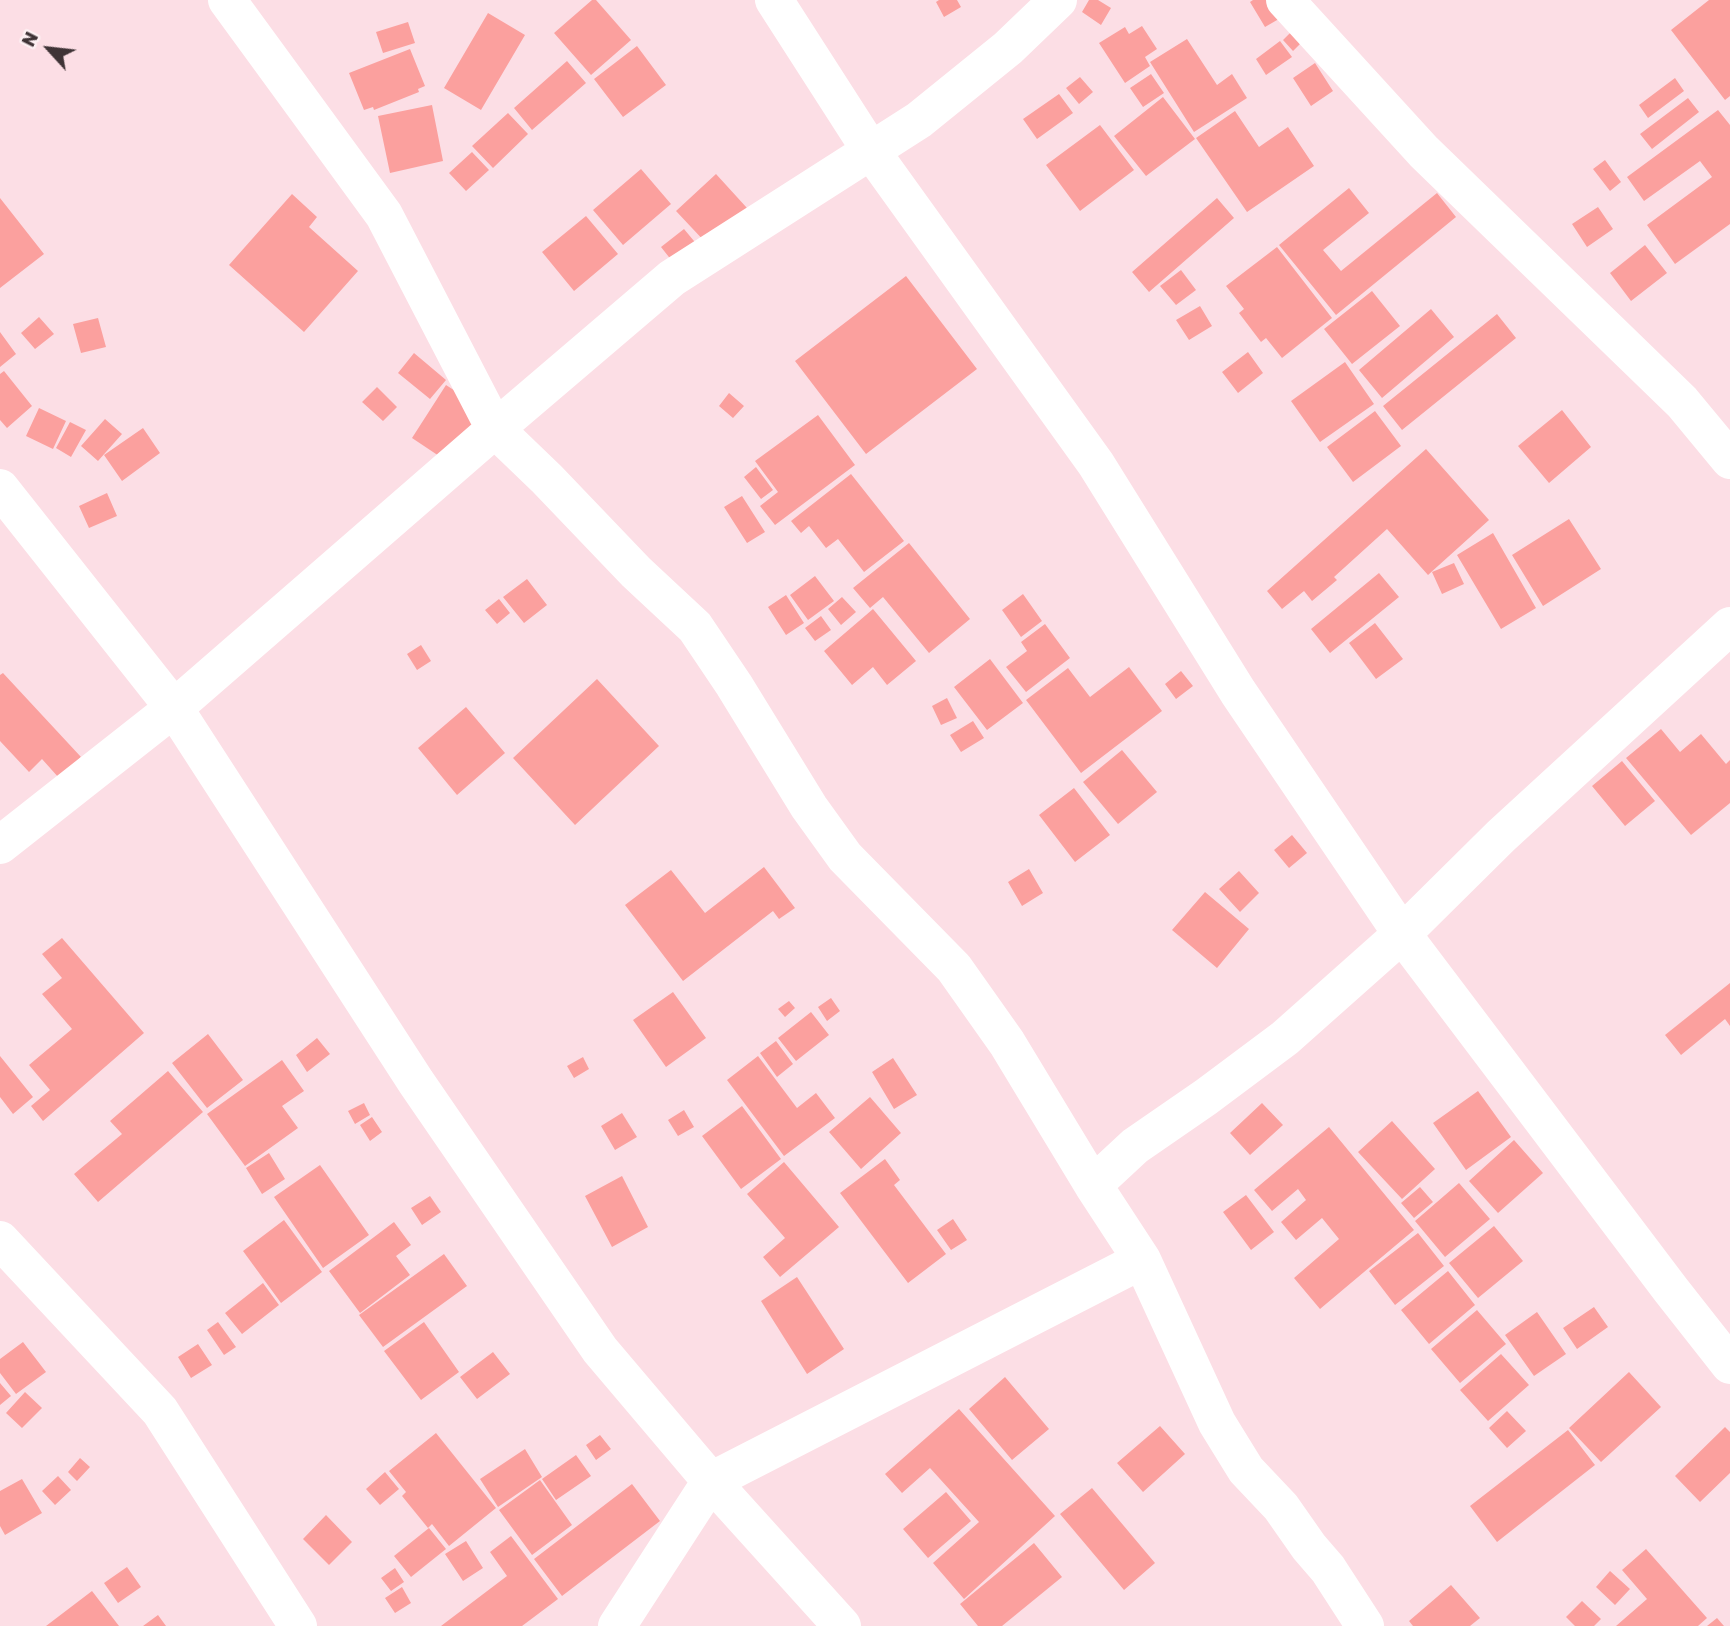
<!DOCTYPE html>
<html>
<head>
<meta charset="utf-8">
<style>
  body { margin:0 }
  #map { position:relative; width:1730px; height:1626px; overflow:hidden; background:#fcdee5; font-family:Rubik,sans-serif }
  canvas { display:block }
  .north { position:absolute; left:14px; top:14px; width:70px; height:70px; -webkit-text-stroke:5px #fdf0f3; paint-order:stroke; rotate:297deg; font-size:19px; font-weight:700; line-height:28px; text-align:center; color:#3f3336 }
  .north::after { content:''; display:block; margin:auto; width:24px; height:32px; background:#3f3336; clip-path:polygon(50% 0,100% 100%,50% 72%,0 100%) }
</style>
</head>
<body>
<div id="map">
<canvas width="1730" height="1626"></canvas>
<div class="north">N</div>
</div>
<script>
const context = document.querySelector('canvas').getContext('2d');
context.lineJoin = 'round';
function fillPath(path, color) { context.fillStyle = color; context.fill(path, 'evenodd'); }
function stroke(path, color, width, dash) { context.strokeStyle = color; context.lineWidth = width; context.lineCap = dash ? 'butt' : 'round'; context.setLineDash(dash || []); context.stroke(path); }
const building = new Path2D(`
  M 592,0 L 596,0 L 631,40 L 591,75 L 554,33 Z
  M 939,0 L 957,0 L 961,7 L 944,17 L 936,2 Z
  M 1089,0 L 1098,0 L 1111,8 L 1101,25 L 1082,12 Z
  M 1253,0 L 1275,0 L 1284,16 L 1265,27 L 1250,2 Z
  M 1709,0 L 1730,0 L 1730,96 L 1725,100 L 1671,30 Z
  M 488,13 L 525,35 L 481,110 L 444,88 Z
  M 408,22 L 415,43 L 383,53 L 376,32 Z
  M 1142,26 L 1157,49 L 1145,57 L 1150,66 L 1125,83 L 1099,43 L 1125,27 L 1129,34 Z
  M 1293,30 L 1303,41 L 1293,51 L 1283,40 Z
  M 1187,39 L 1217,85 L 1232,74 L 1247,98 L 1194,132 L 1150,62 Z
  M 1280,41 L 1292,57 L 1266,75 L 1256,59 Z
  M 637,46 L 666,85 L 623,117 L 594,79 Z
  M 410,49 L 425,86 L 418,89 L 419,92 L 374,110 L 373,107 L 364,110 L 349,73 Z
  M 567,61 L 586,83 L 532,130 L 514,108 Z
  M 1315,63 L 1333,91 L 1311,106 L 1293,78 Z
  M 1151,74 L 1164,93 L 1143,107 L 1130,88 Z
  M 1080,77 L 1093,92 L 1079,104 L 1066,88 Z
  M 1675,78 L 1684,91 L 1648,118 L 1639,105 Z
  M 1059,94 L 1073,113 L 1037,139 L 1023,119 Z
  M 1163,97 L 1195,139 L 1146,176 L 1114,136 Z
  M 1688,98 L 1699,112 L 1652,149 L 1640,134 Z
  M 432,105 L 443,161 L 390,173 L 378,116 Z
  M 1718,110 L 1730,125 L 1730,224 L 1675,264 L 1647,225 L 1712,177 L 1700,161 L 1644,201 L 1627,177 Z
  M 1235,111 L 1259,147 L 1288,127 L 1314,166 L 1247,212 L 1196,138 Z
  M 508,113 L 528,134 L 493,168 L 472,146 Z
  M 1100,125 L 1134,170 L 1080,211 L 1046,165 Z
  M 472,152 L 489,170 L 466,191 L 449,173 Z
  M 1605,160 L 1621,182 L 1610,191 L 1593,169 Z
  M 641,169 L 671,204 L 623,245 L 593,210 Z
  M 716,174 L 747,208 L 707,244 L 676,211 Z
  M 1349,188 L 1369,213 L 1323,250 L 1341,271 L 1437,193 L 1456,217 L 1336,315 L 1279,245 Z
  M 292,194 L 317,217 L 309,227 L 358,271 L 304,332 L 229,265 Z
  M 0,198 L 44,254 L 0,288 Z
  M 1217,198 L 1234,218 L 1149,292 L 1132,272 Z
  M 1598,207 L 1613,229 L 1587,247 L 1572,224 Z
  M 586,216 L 618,254 L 574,291 L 542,252 Z
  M 684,229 L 699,247 L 676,266 L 661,247 Z
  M 1645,245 L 1667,273 L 1631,301 L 1610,273 Z
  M 1277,247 L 1332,318 L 1282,358 L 1266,338 L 1261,342 L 1239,313 L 1244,309 L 1226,286 Z
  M 1181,270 L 1196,290 L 1176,305 L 1160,286 Z
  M 906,276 L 977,369 L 866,454 L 795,361 Z
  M 1372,291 L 1400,326 L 1352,364 L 1324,329 Z
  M 1200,306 L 1212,326 L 1189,340 L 1176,320 Z
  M 1431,309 L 1454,337 L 1382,398 L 1359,370 Z
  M 1497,314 L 1516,338 L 1402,430 L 1383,406 Z
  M 39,317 L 54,334 L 35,349 L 21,333 Z
  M 98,318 L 106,347 L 81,353 L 73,324 Z
  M 0,332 L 16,354 L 0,367 Z
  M 1248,352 L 1263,373 L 1238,393 L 1222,372 Z
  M 414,353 L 446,380 L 430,399 L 398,373 Z
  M 1345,362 L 1374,404 L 1320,442 L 1291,401 Z
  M 4,371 L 32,406 L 7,428 L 0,420 L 0,374 Z
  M 446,385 L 483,409 L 448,462 L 412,438 Z
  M 377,387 L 397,407 L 383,421 L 362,402 Z
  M 729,393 L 744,406 L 733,418 L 719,406 Z
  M 39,408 L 66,421 L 53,449 L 26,436 Z
  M 1562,410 L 1591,447 L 1549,483 L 1518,446 Z
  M 1375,411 L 1401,446 L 1353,482 L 1327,447 Z
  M 818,415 L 855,465 L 775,525 L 760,506 L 778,492 L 755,461 Z
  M 105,419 L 122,434 L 98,461 L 81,446 Z
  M 70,422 L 86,430 L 71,457 L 56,448 Z
  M 143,428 L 160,453 L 122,481 L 104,455 Z
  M 1426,449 L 1489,520 L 1428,575 L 1387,529 L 1334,577 L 1337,580 L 1312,601 L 1304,591 L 1282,609 L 1267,591 Z
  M 756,467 L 773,490 L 761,499 L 744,477 Z
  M 851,474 L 904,541 L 864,572 L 838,539 L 826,548 L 809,526 L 801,533 L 791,521 Z
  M 107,493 L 117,516 L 89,528 L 79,506 Z
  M 742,496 L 765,532 L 747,543 L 724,507 Z
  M 1569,519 L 1601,569 L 1543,606 L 1512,555 Z
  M 1493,533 L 1536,608 L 1501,629 L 1457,555 Z
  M 909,543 L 970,619 L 929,653 L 883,597 L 870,608 L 853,588 Z
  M 1454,563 L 1464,584 L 1442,594 L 1432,572 Z
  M 1379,573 L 1399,597 L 1330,653 L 1311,629 Z
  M 815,576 L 834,601 L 808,620 L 790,595 Z
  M 527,579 L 547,605 L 524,623 L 503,597 Z
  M 1023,594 L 1042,621 L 1021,637 L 1002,610 Z
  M 786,595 L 804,623 L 786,635 L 768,607 Z
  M 842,597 L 856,612 L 841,625 L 828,609 Z
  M 499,599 L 510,613 L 497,624 L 485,610 Z
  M 873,609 L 916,661 L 887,685 L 873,667 L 852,685 L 824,651 Z
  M 821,616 L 831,630 L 815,641 L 805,628 Z
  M 1375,623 L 1403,659 L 1376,679 L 1349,643 Z
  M 1045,624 L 1070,658 L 1026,692 L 1006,667 L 1027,651 L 1021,642 Z
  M 421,645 L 431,661 L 417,670 L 407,654 Z
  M 990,659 L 1023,703 L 987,730 L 954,687 Z
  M 1129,667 L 1162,711 L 1081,773 L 1026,700 L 1068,668 L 1090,697 Z
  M 1181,671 L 1193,686 L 1176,699 L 1165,684 Z
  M 3,673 L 81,757 L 59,778 L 42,759 L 29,772 L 0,741 L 0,675 Z
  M 597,679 L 659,746 L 575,825 L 513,758 Z
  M 947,698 L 957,718 L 941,725 L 932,706 Z
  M 466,707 L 505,753 L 457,795 L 418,748 Z
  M 973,721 L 984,738 L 961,752 L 950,735 Z
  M 1661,729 L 1680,752 L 1701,734 L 1726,764 L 1730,760 L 1730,803 L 1691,835 L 1626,758 Z
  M 1122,750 L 1157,792 L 1118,824 L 1083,782 Z
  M 1622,761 L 1655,801 L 1625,826 L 1592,786 Z
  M 1074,788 L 1110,835 L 1075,862 L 1039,815 Z
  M 1292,835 L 1307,853 L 1289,868 L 1274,850 Z
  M 764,867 L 795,908 L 779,919 L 773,911 L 683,981 L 625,905 L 671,870 L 705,913 Z
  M 1029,869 L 1043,893 L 1022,906 L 1008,882 Z
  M 1239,871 L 1259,893 L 1240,912 L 1219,889 Z
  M 1205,892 L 1249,929 L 1217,968 L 1172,930 Z
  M 62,938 L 144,1033 L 43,1121 L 31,1106 L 50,1090 L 29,1065 L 72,1029 L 42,994 L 62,978 L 42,954 Z
  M 1730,983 L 1730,1026 L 1725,1019 L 1681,1055 L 1665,1035 Z
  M 673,992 L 706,1038 L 666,1067 L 633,1020 Z
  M 831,998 L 840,1011 L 827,1021 L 818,1007 Z
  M 789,1001 L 795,1008 L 785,1017 L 778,1009 Z
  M 811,1012 L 829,1035 L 796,1061 L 778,1038 Z
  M 208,1034 L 243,1080 L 207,1108 L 172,1063 Z
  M 317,1038 L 330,1054 L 307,1072 L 296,1055 Z
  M 776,1041 L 793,1064 L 777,1077 L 760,1053 Z
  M 0,1056 L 33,1097 L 13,1114 L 0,1097 Z
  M 758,1056 L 797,1108 L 816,1093 L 835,1118 L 784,1156 L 727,1080 Z
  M 583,1057 L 589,1069 L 574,1078 L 567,1066 Z
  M 893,1058 L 917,1095 L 894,1109 L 872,1072 Z
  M 282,1060 L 304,1091 L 282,1106 L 298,1128 L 245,1166 L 207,1114 Z
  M 168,1071 L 203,1112 L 98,1202 L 74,1174 L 122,1134 L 110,1121 Z
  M 1478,1091 L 1511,1137 L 1466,1170 L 1433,1123 Z
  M 870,1097 L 901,1133 L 861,1169 L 829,1132 Z
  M 364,1103 L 370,1115 L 355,1124 L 348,1111 Z
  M 1262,1103 L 1283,1125 L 1250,1155 L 1230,1133 Z
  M 742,1106 L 781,1159 L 741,1189 L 702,1136 Z
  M 684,1110 L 694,1127 L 678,1136 L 668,1120 Z
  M 622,1113 L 637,1137 L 615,1150 L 601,1126 Z
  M 372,1117 L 382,1132 L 370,1141 L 360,1125 Z
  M 1392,1121 L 1435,1169 L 1402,1199 L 1358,1152 Z
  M 1329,1127 L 1414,1230 L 1320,1309 L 1294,1278 L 1339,1239 L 1322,1218 L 1296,1240 L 1281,1222 L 1306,1200 L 1298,1189 L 1272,1211 L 1254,1190 Z
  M 1514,1140 L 1543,1173 L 1498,1213 L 1469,1181 Z
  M 269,1153 L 285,1179 L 262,1194 L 246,1168 Z
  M 885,1159 L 900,1180 L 894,1185 L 946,1254 L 908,1283 L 840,1193 Z
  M 784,1162 L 839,1227 L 780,1277 L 763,1257 L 785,1238 L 747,1194 Z
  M 320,1165 L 369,1235 L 323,1268 L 274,1197 Z
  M 622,1176 L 648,1227 L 612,1247 L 585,1196 Z
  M 1459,1183 L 1490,1219 L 1445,1257 L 1415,1221 Z
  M 1420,1187 L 1433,1202 L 1414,1218 L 1401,1203 Z
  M 1246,1195 L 1274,1232 L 1251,1250 L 1223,1212 Z
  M 430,1196 L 441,1212 L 422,1225 L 411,1208 Z
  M 953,1219 L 967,1240 L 951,1250 L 937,1230 Z
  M 284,1220 L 322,1272 L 281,1303 L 243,1251 Z
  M 394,1222 L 411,1245 L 396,1256 L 410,1275 L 360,1313 L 329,1271 Z
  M 1494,1226 L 1523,1261 L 1478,1298 L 1449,1263 Z
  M 1418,1233 L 1444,1266 L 1395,1305 L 1369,1271 Z
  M 444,1254 L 467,1286 L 383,1347 L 359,1315 Z
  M 1448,1271 L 1475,1305 L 1429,1344 L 1401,1310 Z
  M 797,1277 L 844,1349 L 807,1374 L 761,1301 Z
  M 263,1283 L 279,1305 L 242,1334 L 225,1313 Z
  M 1594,1307 L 1608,1327 L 1577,1349 L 1563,1328 Z
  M 1477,1310 L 1506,1344 L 1460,1383 L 1431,1349 Z
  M 1537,1312 L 1566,1354 L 1534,1376 L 1505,1335 Z
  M 218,1322 L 236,1347 L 224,1355 L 207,1330 Z
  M 424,1322 L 459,1372 L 421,1400 L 384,1351 Z
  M 23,1342 L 46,1372 L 16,1394 L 0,1373 L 0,1359 Z
  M 198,1344 L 212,1365 L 191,1378 L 178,1357 Z
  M 493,1352 L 510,1374 L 477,1399 L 460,1377 Z
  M 1501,1354 L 1529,1385 L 1488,1421 L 1460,1390 Z
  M 1629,1372 L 1661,1407 L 1601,1462 L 1569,1428 Z
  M 1005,1377 L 1049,1429 L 1012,1460 L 969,1409 Z
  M 0,1383 L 11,1396 L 0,1405 Z
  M 25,1392 L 42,1408 L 22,1428 L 6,1413 Z
  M 959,1409 L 1055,1516 L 964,1599 L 933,1563 L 979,1522 L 930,1468 L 902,1493 L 885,1474 Z
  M 1507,1411 L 1526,1431 L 1507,1448 L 1489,1428 Z
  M 1160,1426 L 1185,1454 L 1143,1492 L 1117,1463 Z
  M 1725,1427 L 1730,1432 L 1730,1473 L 1700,1502 L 1675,1476 Z
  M 1568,1430 L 1595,1465 L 1497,1542 L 1470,1506 Z
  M 436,1433 L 496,1508 L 449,1546 L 432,1524 L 428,1528 L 402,1496 L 406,1492 L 389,1471 Z
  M 600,1435 L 611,1449 L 596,1460 L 586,1445 Z
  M 525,1449 L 542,1477 L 498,1507 L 480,1479 Z
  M 576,1455 L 591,1476 L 556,1500 L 542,1479 Z
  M 80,1458 L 90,1467 L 77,1481 L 68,1472 Z
  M 385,1472 L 399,1489 L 380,1505 L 366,1489 Z
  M 58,1476 L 71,1490 L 55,1505 L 42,1491 Z
  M 22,1479 L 42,1513 L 5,1535 L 0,1526 L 0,1491 Z
  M 540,1480 L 572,1525 L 532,1555 L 499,1510 Z
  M 632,1484 L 660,1521 L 562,1596 L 534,1559 Z
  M 1092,1488 L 1155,1563 L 1124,1590 L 1060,1514 Z
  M 946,1492 L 971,1521 L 928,1558 L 903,1529 Z
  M 326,1515 L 352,1542 L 329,1565 L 303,1539 Z
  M 429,1528 L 446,1549 L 411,1577 L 394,1556 Z
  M 511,1536 L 558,1599 L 522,1626 L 441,1626 L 507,1576 L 490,1552 Z
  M 466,1541 L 483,1568 L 463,1581 L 445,1554 Z
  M 1034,1543 L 1062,1577 L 1002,1626 L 978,1626 L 960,1604 Z
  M 1646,1549 L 1707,1618 L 1698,1626 L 1616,1626 L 1647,1599 L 1622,1570 Z
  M 127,1567 L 141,1587 L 118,1603 L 104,1583 Z
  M 395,1568 L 404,1582 L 391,1591 L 381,1578 Z
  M 1610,1571 L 1630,1589 L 1615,1605 L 1596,1587 Z
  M 1451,1585 L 1480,1618 L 1470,1626 L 1413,1626 L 1409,1621 Z
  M 402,1587 L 411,1603 L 395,1613 L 385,1598 Z
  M 92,1591 L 119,1626 L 46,1626 Z
  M 1582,1601 L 1601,1619 L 1594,1626 L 1575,1626 L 1566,1617 Z
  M 158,1615 L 166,1626 L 143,1626 Z
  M 1717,1618 L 1724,1626 L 1707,1626 Z`);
const minor = new Path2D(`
  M 227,0 L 384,215 L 495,429 L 547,479 L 636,572 L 695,627 L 734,685 L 809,807 L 845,857 L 954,968 L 1007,1043 L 1093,1185 L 1142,1260 L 1217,1423 L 1246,1470 L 1281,1507 L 1309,1547 L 1328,1569 L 1365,1626
  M 774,0 L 871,151 L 1096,464 L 1238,692 L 1402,934 L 1671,1290 L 1730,1365
  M 1285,0 L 1424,152 L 1682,402 L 1730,460
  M 0,488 L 174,708 L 416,1082 L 600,1350 L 711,1481 L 842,1626
  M 0,845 L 174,708 L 495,429 L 672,278 L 919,120 L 1008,48 L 1058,0
  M 1093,1185 L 1135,1146 L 1206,1097 L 1285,1038 L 1402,934 L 1501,836 L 1730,626
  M 0,1240 L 160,1411 L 298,1626
  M 617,1626 L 711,1481 L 1142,1260`);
fillPath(building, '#fba09e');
stroke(minor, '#fff', 38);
</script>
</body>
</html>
